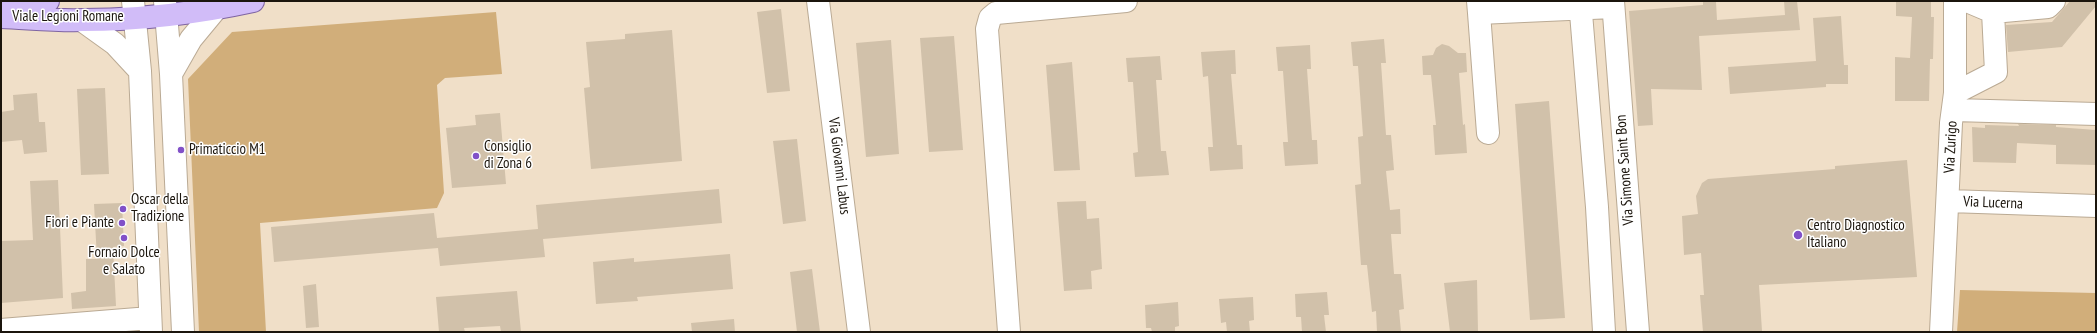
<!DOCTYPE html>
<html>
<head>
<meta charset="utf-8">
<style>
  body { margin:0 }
  #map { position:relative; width:2097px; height:333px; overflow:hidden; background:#f0dfc8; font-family:"PT Sans Narrow",sans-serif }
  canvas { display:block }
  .frame { position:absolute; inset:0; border:2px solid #1b150d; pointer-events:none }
</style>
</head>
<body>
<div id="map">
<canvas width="2097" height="333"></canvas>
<div class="frame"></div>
</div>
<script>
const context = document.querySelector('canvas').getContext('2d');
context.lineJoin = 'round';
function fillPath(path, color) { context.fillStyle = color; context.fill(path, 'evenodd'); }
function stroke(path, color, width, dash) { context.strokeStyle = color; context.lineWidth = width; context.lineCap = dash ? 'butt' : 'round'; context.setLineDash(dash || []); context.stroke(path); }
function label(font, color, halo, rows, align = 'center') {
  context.font = font + ' "PT Sans Narrow",sans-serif'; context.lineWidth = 3; context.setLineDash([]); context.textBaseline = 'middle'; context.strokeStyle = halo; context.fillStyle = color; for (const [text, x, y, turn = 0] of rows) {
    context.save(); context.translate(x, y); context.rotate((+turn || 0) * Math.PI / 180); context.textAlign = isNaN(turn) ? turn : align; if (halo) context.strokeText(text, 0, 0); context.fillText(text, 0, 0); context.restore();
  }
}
const green = new Path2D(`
  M 496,12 L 502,74 L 445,78 L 437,85 L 444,193 L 437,208 L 260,223 L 266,332 L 199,332 L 188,79 L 232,32 Z
  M 1960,290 L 2096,293 L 2096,332 L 1957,332 Z`);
const building = new Path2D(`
  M 1784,1 L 1797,1 L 1800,30 L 1699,36 L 1702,90 L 1651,89 L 1653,125 L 1638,126 L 1629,11 L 1703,5 L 1703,2 L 1716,2 L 1717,20 L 1785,15 Z
  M 1896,1 L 1931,1 L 1931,17 L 1934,17 L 1933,59 L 1930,59 L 1929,101 L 1895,101 L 1895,57 L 1910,58 L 1912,17 L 1896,16 Z
  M 2070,1 L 2096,1 L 2096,6 L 2062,47 L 2008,52 L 2006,25 L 2052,22 Z
  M 781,9 L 790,91 L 767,93 L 757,12 Z
  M 1841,16 L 1844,65 L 1848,65 L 1848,84 L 1826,84 L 1826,87 L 1730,94 L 1728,67 L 1816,61 L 1813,18 Z
  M 672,30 L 682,161 L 591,169 L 584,88 L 590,87 L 586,42 L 625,39 L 625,34 Z
  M 954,36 L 963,150 L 929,152 L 920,38 Z
  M 1384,39 L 1386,63 L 1381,63 L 1386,135 L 1391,135 L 1394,170 L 1386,171 L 1390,210 L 1400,209 L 1401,234 L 1391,234 L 1394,274 L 1401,274 L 1402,286 L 1404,309 L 1399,310 L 1401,332 L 1377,332 L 1376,311 L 1372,312 L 1367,265 L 1361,265 L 1355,185 L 1361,184 L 1358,137 L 1363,136 L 1358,66 L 1353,66 L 1351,42 Z
  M 891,40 L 899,154 L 866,157 L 856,43 Z
  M 1442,44 L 1449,46 L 1458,53 L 1466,53 L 1467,72 L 1459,73 L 1463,125 L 1465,124 L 1467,153 L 1435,155 L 1433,125 L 1436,125 L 1431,75 L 1423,75 L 1422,56 L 1433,55 L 1436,48 Z
  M 1310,45 L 1311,69 L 1307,69 L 1312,140 L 1317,140 L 1318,164 L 1285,166 L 1283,142 L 1288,142 L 1283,71 L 1278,71 L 1276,47 Z
  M 1235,50 L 1236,74 L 1231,74 L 1237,145 L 1242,145 L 1243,169 L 1210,171 L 1208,147 L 1213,147 L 1208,76 L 1203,77 L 1201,52 Z
  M 1160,56 L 1162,80 L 1156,80 L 1161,151 L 1166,151 L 1169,175 L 1135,177 L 1133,153 L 1138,152 L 1133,82 L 1128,82 L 1126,58 Z
  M 1072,62 L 1080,170 L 1054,171 L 1046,65 Z
  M 105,88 L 109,174 L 81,175 L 77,89 Z
  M 37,93 L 39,122 L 45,122 L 47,152 L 24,154 L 22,140 L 1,142 L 1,112 L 14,110 L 13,95 Z
  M 1549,101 L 1565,318 L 1530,320 L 1515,104 Z
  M 500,113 L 506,184 L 452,188 L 446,128 L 476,125 L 475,115 Z
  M 2018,124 L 2056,125 L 2056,127 L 2096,130 L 2096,165 L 2056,164 L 2056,145 L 2017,143 L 2016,163 L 1973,162 L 1972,127 L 1985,128 L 1985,125 L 2019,126 Z
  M 797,139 L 806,221 L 783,224 L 773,141 Z
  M 1907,160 L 1917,277 L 1759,285 L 1762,331 L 1703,332 L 1700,295 L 1704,295 L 1701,253 L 1684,255 L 1682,216 L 1698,214 L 1696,196 L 1702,183 L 1708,179 L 1835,169 L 1835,166 Z
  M 58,180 L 63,298 L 1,303 L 1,241 L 33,240 L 30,181 Z
  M 719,189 L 722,223 L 543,239 L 545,257 L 440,266 L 438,248 L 274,262 L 271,227 L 434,213 L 437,238 L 538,229 L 536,205 Z
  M 1086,201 L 1087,219 L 1099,218 L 1102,269 L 1091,271 L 1092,289 L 1064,291 L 1057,202 Z
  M 122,203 L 124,246 L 113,247 L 116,306 L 72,309 L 71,293 L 86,291 L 86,259 L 97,259 L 94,204 Z
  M 730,254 L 733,289 L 637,297 L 638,301 L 596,304 L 593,262 L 634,258 L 634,262 Z
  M 812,269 L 820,332 L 797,332 L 790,272 Z
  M 1477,280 L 1478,332 L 1450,332 L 1444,283 Z
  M 316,284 L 319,327 L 306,328 L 303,286 Z
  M 517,291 L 521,332 L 501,332 L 500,326 L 464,328 L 465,332 L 439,332 L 436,297 Z
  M 1327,292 L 1329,315 L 1324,315 L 1326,332 L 1302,332 L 1301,317 L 1296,317 L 1295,294 Z
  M 1253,297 L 1254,320 L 1249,321 L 1250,332 L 1227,332 L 1226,322 L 1221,323 L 1219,299 Z
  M 1178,302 L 1179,326 L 1175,327 L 1175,332 L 1152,332 L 1151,328 L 1146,328 L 1145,305 Z
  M 734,319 L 735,332 L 692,332 L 691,323 Z`);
const minor = new Path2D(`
  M 133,1 L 140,71 L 151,332
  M 165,1 L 171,74 L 183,332
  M 818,1 L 859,332
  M 1478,1 L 1479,13 L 1613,7
  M 1580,1 L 1597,207 L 1604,332
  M 1613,1 L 1638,332
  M 1967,1 L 1993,12 L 2048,7 L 2054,1
  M 1479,13 L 1488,133
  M 83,21 L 115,44 L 140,71
  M 171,74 L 191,39 L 215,10
  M 1955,93 L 1996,72 L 1993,12
  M 1954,110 L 2096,114
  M 1949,201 L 2096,206
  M 1,330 L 150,318
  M 1009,332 L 987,29 L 990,18 L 996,13 L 1126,1
  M 1941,332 L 1951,123 L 1955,93 L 1955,1`);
const major = new Path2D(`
  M 8,9 L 48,1
  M 1,17 C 28,18 56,21 83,20 C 140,20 198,13 253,1`);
const markers = [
  [181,150,4,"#8150c8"],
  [476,156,4,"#8150c8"],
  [123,209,4,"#8150c8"],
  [122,223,4,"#8150c8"],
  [1798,235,5,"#8150c8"],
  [124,238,4,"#8150c8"]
];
const streetNames = [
  ["Viale Legioni Romane",68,17],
  ["Via Zurigo",1951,147,-87],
  ["Via Giovanni Labus",839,166,83],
  ["Via Simone Saint Bon",1625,170,-94],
  ["Via Lucerna",1993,203,2]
];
const poiNames = [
  ["Consiglio",484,147],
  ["di Zona 6",484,164],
  ["Primaticcio M1",189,150],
  ["Oscar della",131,200],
  ["Tradizione",131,217],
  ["Fiori e Piante",114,223,"right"],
  ["Centro Diagnostico",1807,226],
  ["Italiano",1807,243],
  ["Fornaio Dolce",124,253,"center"],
  ["e Salato",124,270,"center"]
];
fillPath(green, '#d1ae7a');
fillPath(building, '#d1c1aa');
stroke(minor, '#baaa94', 24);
stroke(major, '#7e64a2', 24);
stroke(minor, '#fff', 22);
stroke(major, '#d1bcf8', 22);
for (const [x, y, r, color] of markers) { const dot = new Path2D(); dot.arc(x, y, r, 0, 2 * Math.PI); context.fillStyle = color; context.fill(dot); stroke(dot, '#fff', 1.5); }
label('15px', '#1b150d', '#fff', streetNames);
label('15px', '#1b150d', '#fff', poiNames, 'left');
</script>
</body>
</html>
